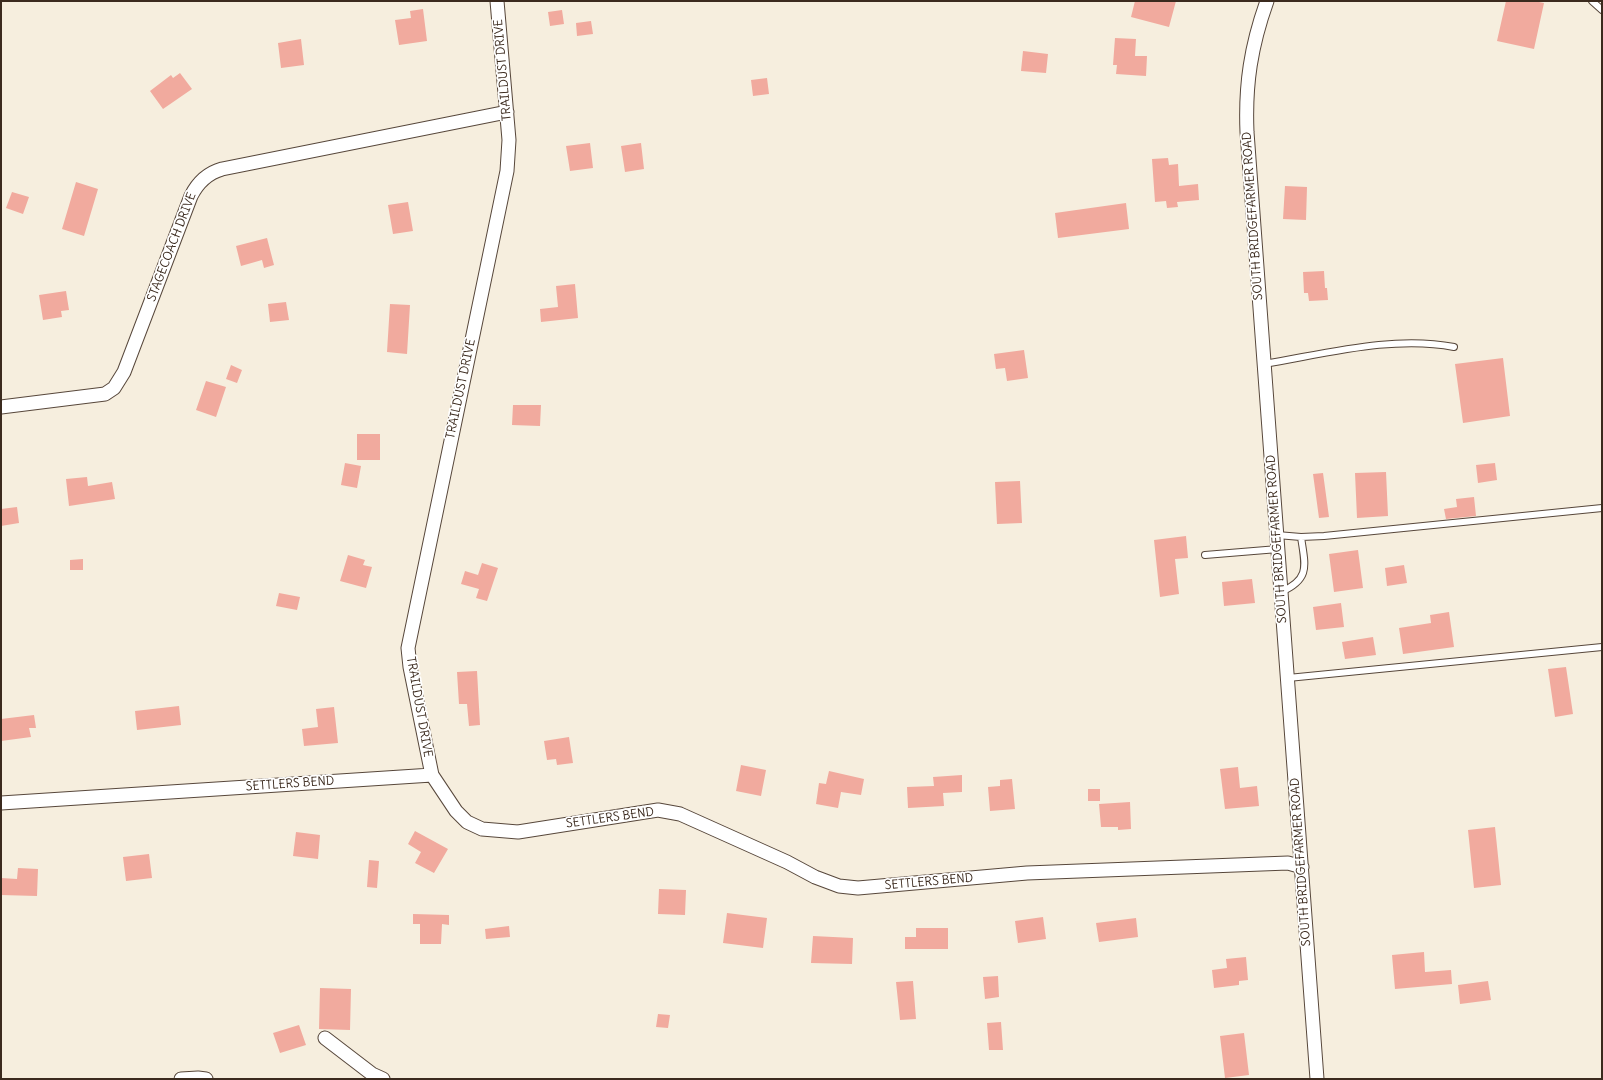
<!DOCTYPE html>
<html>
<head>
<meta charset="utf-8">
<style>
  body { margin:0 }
  #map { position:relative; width:1603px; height:1080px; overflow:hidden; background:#f6eede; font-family:Delius,sans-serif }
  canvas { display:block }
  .frame { position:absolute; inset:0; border:2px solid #3b2a1e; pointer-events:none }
</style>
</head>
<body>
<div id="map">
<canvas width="1603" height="1080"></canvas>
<div class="frame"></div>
</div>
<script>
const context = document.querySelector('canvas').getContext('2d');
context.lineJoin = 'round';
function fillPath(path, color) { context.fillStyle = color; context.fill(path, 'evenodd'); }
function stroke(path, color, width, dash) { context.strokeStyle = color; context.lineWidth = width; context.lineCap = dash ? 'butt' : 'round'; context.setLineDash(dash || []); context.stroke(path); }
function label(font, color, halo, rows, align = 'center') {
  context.font = font + ' Delius,sans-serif'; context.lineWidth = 3.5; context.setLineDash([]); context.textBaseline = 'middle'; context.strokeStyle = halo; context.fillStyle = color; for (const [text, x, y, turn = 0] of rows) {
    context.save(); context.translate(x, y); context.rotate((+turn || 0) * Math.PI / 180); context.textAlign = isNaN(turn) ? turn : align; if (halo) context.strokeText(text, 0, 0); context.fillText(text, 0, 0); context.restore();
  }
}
const building = new Path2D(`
  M 1135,1 L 1176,1 L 1169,27 L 1131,17 Z
  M 1506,1 L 1534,1 L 1544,3 L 1534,49 L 1497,41 Z
  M 423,9 L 427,41 L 399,45 L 395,20 L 411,18 L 410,11 Z
  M 562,10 L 564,24 L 550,26 L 548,12 Z
  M 591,21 L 593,34 L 577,36 L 576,23 Z
  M 1115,38 L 1136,39 L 1135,56 L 1147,56 L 1146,76 L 1116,74 L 1117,65 L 1113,65 Z
  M 301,39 L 304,65 L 281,68 L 278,43 Z
  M 1023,51 L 1048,54 L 1046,73 L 1021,71 Z
  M 180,73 L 192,89 L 163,109 L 150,91 L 171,75 L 173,78 Z
  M 767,78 L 769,94 L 753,96 L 751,80 Z
  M 590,143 L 593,168 L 570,171 L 566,146 Z
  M 641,143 L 644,169 L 625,172 L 621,146 Z
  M 1168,158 L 1169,165 L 1178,164 L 1179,186 L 1198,184 L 1199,200 L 1177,202 L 1178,207 L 1167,208 L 1166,201 L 1155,202 L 1152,159 Z
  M 76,182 L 98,189 L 84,236 L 62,229 Z
  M 1285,186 L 1307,187 L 1306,220 L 1283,219 Z
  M 12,192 L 29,197 L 23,214 L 6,208 Z
  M 408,202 L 413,231 L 393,234 L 388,205 Z
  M 1126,203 L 1129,229 L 1058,238 L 1055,213 Z
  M 267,238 L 274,265 L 264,268 L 262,260 L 241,266 L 236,246 Z
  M 1324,271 L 1325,288 L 1327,288 L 1328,300 L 1309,301 L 1308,293 L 1304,293 L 1303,272 Z
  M 575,284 L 578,318 L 541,322 L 540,309 L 558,307 L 556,286 Z
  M 66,291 L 69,310 L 61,311 L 62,317 L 43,320 L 39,295 Z
  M 286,302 L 289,320 L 270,322 L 268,304 Z
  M 390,304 L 410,305 L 407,354 L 387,352 Z
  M 1024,350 L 1028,378 L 1007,381 L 1005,368 L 996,369 L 994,354 Z
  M 1503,358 L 1510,416 L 1463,423 L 1455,364 Z
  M 231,365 L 242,370 L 237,383 L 226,379 Z
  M 206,381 L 226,387 L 216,417 L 196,410 Z
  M 513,405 L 541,405 L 540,426 L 512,425 Z
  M 357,434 L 380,434 L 380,460 L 357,460 Z
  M 345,463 L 361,466 L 357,488 L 341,485 Z
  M 1495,463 L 1497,480 L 1478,483 L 1476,465 Z
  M 1386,472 L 1388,516 L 1357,518 L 1355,473 Z
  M 1323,473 L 1329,517 L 1319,518 L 1313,474 Z
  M 87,477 L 88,486 L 112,482 L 115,499 L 69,506 L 66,479 Z
  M 1020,481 L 1022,523 L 997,524 L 995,482 Z
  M 1474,497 L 1476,516 L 1446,519 L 1444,509 L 1457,507 L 1456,499 Z
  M 17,507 L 19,523 L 1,526 L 1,509 Z
  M 1186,536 L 1188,558 L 1175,559 L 1179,594 L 1160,597 L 1154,540 Z
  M 1358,550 L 1363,588 L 1334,592 L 1329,554 Z
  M 348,555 L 365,560 L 363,565 L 372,567 L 366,588 L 340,581 Z
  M 83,559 L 83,570 L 70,570 L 70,560 Z
  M 482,563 L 498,568 L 487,601 L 476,598 L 479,589 L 461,584 L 465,571 L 478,575 Z
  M 1404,565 L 1407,583 L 1387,586 L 1385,568 Z
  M 1252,579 L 1255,603 L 1224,606 L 1222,582 Z
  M 279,593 L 300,597 L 297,610 L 276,606 Z
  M 1341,603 L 1344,627 L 1316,630 L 1313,607 Z
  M 1449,612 L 1454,647 L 1403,654 L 1399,628 L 1431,623 L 1430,615 Z
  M 1373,637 L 1376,655 L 1345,659 L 1342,642 Z
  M 1566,667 L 1573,714 L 1555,717 L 1548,669 Z
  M 477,671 L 480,725 L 469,726 L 467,704 L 459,704 L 457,672 Z
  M 179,706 L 181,725 L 137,730 L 135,711 Z
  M 334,707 L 338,743 L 304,746 L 302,729 L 318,727 L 316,709 Z
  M 34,715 L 36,728 L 29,728 L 31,737 L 1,741 L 1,719 Z
  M 569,737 L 573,763 L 557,765 L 556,759 L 547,760 L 544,741 Z
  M 741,765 L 766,770 L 761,796 L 736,791 Z
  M 1238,767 L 1240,788 L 1257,786 L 1259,806 L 1225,809 L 1220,769 Z
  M 829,771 L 864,779 L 861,795 L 841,792 L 838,808 L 816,804 L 819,783 L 826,784 Z
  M 962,775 L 962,792 L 943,793 L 944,806 L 908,808 L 907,787 L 934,786 L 933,777 Z
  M 1012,779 L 1015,809 L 990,811 L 988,787 L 1000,786 L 1000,780 Z
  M 1088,789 L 1100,789 L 1100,801 L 1088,801 Z
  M 1130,802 L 1131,829 L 1118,830 L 1118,827 L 1101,827 L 1099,804 Z
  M 1495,827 L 1501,885 L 1474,888 L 1468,830 Z
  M 415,831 L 448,849 L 434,873 L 415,863 L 421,852 L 408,844 Z
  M 296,832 L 320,835 L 318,859 L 293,856 Z
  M 149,854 L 152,878 L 126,881 L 123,857 Z
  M 369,860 L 379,861 L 377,888 L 367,887 Z
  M 18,868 L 38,869 L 37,896 L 1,895 L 1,878 L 17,879 Z
  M 659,889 L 686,890 L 685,915 L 658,914 Z
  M 727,913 L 767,918 L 763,948 L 723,943 Z
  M 413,914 L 449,915 L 449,925 L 442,924 L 441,944 L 420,944 L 420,924 L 413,924 Z
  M 1043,917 L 1046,939 L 1018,943 L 1015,921 Z
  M 1136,918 L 1138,937 L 1099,942 L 1096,923 Z
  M 509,926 L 510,937 L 486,939 L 485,929 Z
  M 916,928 L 948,928 L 948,949 L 905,949 L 905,937 L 916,937 Z
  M 813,936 L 853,938 L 852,964 L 811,963 Z
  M 1424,952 L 1425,972 L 1451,970 L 1452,984 L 1395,989 L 1392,955 Z
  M 1246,957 L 1248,980 L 1239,981 L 1239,985 L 1214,988 L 1212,970 L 1227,968 L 1226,959 Z
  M 998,976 L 999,997 L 985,999 L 983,977 Z
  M 913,981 L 916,1019 L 900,1020 L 896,982 Z
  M 1488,981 L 1491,1000 L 1460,1004 L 1458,985 Z
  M 320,988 L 351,989 L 350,1030 L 319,1029 Z
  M 658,1014 L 670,1015 L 668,1028 L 656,1027 Z
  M 1001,1022 L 1003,1050 L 989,1050 L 987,1023 Z
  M 299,1025 L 306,1045 L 280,1053 L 273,1033 Z
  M 1244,1033 L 1249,1075 L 1225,1078 L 1220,1036 Z`);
const service = new Path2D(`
  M 1592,1 L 1602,10
  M 1264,364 C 1325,354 1393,335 1454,347
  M 1277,535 L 1301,537 L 1324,536 L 1602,508
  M 1205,555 L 1278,549
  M 1281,592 C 1311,579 1305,565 1301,537
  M 1288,678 L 1602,647`);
const minor = new Path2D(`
  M 1267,1 C 1251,46 1245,84 1247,132 L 1317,1079
  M 1,407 L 105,394 L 114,388 L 124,372 L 191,196 C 198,182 208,173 222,169 L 507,112
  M 432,775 L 410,667 L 408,648 L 507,171 L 509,140 L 497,1
  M 1,803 L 432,775 L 456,811 L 467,822 L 482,829 L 518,832 L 658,810 L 680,814 L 787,862 L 815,877 L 839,886 L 858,888 L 1027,873 L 1288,863 L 1302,867
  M 325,1038 L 372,1074 L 383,1079
  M 181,1079 L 198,1078 L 206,1079`);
const streetNames = [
  ["TRAILDUST DRIVE",503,70,-95],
  ["SOUTH BRIDGEFARMER ROAD",1253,216,-94],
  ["STAGECOACH DRIVE",172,247,-69],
  ["TRAILDUST DRIVE",461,389,-78],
  ["SOUTH BRIDGEFARMER ROAD",1277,539,-94],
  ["TRAILDUST DRIVE",419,707,80],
  ["SETTLERS BEND",290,784,-4],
  ["SETTLERS BEND",610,818,-8],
  ["SOUTH BRIDGEFARMER ROAD",1301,862,-94],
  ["SETTLERS BEND",929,882,-5]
];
fillPath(building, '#f1aa9e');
stroke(service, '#57473b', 8);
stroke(minor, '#57473b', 15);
stroke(service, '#fff', 6);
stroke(minor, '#fff', 13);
label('12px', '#3b2a1e', '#fff', streetNames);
</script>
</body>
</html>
